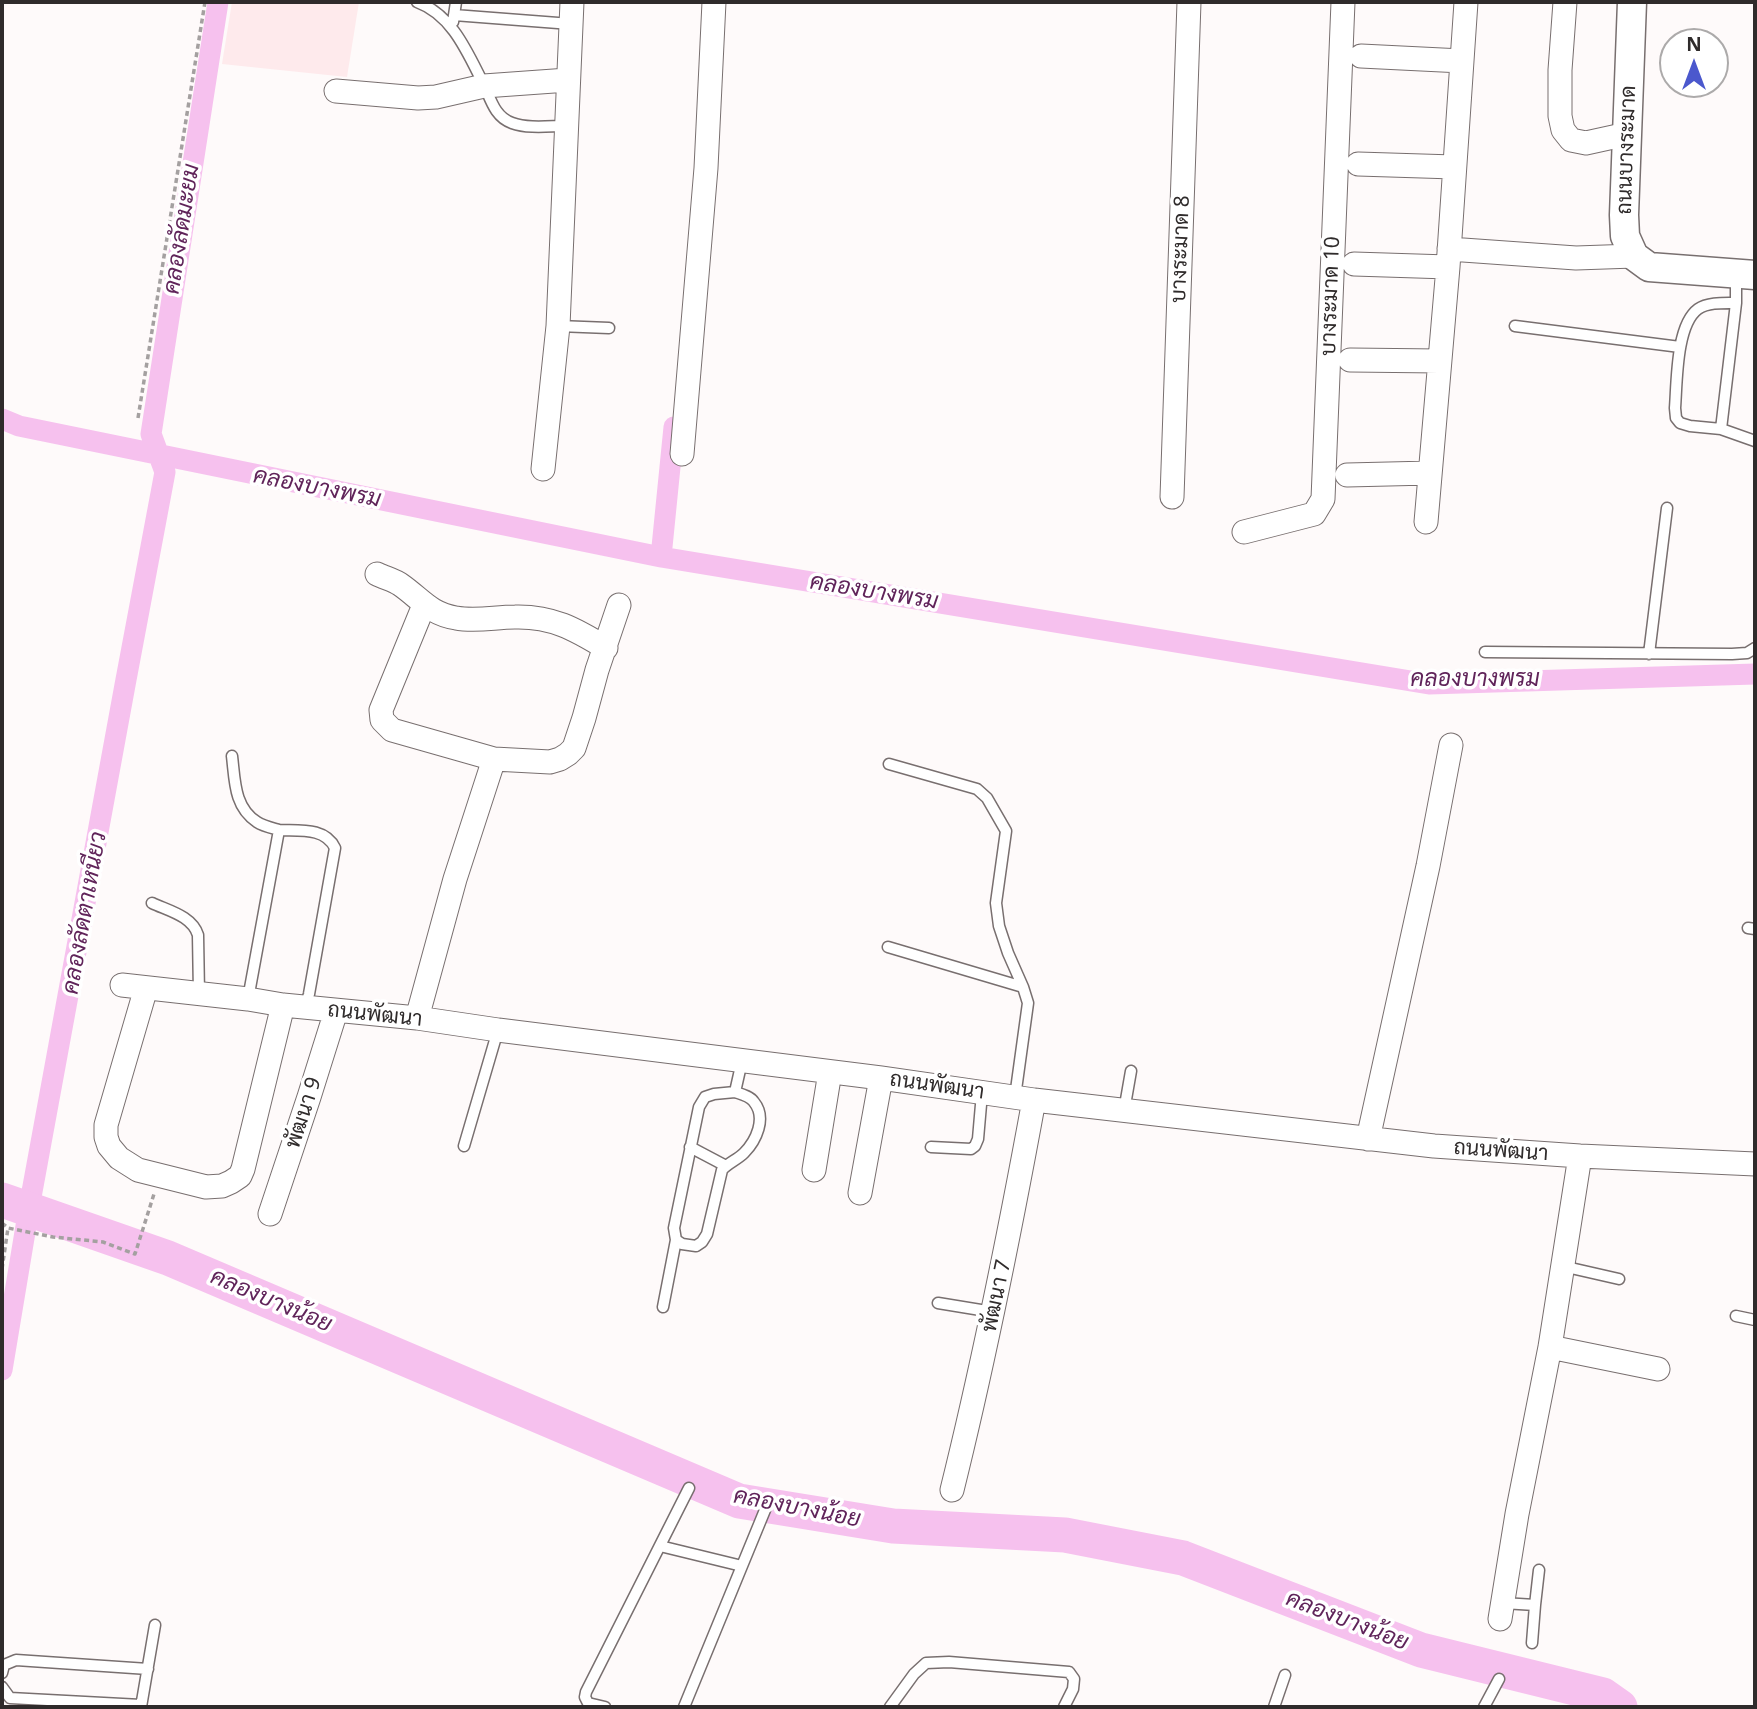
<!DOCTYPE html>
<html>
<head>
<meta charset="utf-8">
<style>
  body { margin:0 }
  #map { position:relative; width:1757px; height:1709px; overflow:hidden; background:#fefafa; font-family:"Noto Sans",sans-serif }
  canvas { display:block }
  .frame { position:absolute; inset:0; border:4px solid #2f2b2b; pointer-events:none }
  .north { position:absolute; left:1659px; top:28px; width:70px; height:70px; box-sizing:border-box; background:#fff; border:2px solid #acaaaa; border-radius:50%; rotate:0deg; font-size:19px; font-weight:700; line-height:28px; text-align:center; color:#2f2b2b }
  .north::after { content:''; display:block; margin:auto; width:24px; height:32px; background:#4b58cd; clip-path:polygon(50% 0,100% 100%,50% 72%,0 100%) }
</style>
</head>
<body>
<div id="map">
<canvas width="1757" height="1709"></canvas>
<div class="frame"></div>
<div class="north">N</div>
</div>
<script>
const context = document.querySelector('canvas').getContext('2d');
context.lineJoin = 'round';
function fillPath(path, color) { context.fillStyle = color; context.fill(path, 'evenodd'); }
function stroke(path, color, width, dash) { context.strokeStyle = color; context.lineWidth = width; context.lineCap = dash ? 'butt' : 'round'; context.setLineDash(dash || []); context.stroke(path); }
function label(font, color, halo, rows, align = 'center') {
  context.font = font + ' "Noto Sans",Sarabun,sans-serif'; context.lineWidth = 7; context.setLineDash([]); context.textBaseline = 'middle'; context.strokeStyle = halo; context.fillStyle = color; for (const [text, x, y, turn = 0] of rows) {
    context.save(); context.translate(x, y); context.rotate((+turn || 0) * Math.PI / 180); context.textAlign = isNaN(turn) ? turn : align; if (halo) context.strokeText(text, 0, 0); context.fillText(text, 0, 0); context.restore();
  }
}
const built = new Path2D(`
  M 232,2 L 359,2 L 347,77 L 222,64 Z`);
const canal = new Path2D(`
  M 2,419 L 19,426 L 661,557 L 1429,684 L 1755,674
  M 661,557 L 674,427
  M 2,1370 L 29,1208 L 125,685 L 165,472 L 151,434 L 218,2`);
const river = new Path2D(`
  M 2,1200 L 168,1258 L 739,1501 L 893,1526 L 1065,1535 L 1183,1558 L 1421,1650 L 1603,1695 L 1620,1707`);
const path = new Path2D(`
  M 138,418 L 205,2
  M 2,1223 L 8,1228 L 53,1237 L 103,1242 L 135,1254 L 154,1194
  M 2,1269 L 8,1228`);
const service = new Path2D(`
  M 417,2 C 453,15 468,54 484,85 C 491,100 495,117 512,123 C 529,129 549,126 567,126
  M 454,15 L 571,24
  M 453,22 L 456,2
  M 1736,303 C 1724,303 1708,302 1698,309 C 1676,325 1677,382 1675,408 L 1676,418 L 1680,423 L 1690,426 L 1721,429 L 1755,441
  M 558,326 L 609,328
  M 1515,326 L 1680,347
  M 1721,429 L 1736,303 L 1736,275
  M 1485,652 L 1732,654 L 1747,653 L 1755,648
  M 1649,654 L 1667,508
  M 232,756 C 235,781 234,807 257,822 C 263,826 272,828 279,830
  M 889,764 L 977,789 L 987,798 L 1006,831 L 996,903 L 999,926 L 1008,953 L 1023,987 L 1028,1003 L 1015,1097
  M 152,903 C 169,911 192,916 198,935 L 199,994
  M 1748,928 L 1755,929
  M 888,947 L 1023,987
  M 248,999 L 279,830 C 299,831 325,827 335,848 L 309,994 L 305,1008
  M 735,1092 C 741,1094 750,1096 754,1102 C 767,1118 756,1141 744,1153 C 737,1160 728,1163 722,1170 L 707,1234 L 702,1242 L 696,1246 L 682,1244 L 676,1240 L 674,1228 L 699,1107 L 705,1097 L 714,1094 Z
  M 735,1092 L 742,1061
  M 1124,1111 L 1131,1071
  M 464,1146 L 498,1030
  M 690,1147 L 726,1166
  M 931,1147 L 971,1149 L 975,1146 L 978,1139 L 982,1093
  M 1562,1266 L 1619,1279
  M 938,1303 L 993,1312
  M 663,1307 L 676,1240
  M 1736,1316 L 1755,1320
  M 660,1546 L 742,1566
  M 1503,1603 L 1535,1605 L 1532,1643
  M 1535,1605 L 1539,1570
  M 2,1673 L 4,1665 L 16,1660 L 148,1669
  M 2,1687 L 10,1698 L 141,1705
  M 141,1707 L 155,1625
  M 605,1707 L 588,1703 L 585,1697 L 586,1692 L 689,1488
  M 684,1707 L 765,1510
  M 890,1707 L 914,1674 L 926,1663 L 949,1662 L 1069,1672 L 1074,1679 L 1073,1689 L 1064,1707
  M 1274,1707 L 1285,1675
  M 1484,1707 L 1499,1679`);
const minor = new Path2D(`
  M 1565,2 L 1560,70 L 1560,116 L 1563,130 L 1571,140 L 1586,143 L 1627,134
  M 1361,56 L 1462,61
  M 336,91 L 418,98 L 436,97 L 484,86 L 568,80
  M 1358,164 L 1454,167
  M 1449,249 L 1576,258 L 1634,256
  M 1354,264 L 1448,267
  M 1350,360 L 1439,361
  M 682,454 L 706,168 L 714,2
  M 543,469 L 558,326 L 572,2
  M 1347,475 L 1430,473
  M 1172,497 L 1189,2
  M 1426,522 L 1448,267 L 1466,2
  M 1244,532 L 1314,514 L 1323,499 L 1343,2
  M 377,574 C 385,578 394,580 401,585 C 421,599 430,614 456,618 C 476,622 495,617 515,617 C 552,616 575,629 606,648
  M 424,605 L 381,710 L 382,720 L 392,730 L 494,759
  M 122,985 L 248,999 L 283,1005 L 417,1018 L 498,1030 L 881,1078 L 1034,1100 L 1434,1146 L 1580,1156 L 1755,1164
  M 146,988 L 106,1125 L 106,1137 L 109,1146 L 119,1158 L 138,1170 L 206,1187 L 222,1186 L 231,1182 L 240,1176 L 243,1169 L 283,1005
  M 417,1018 L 455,879 L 494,759 L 550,762 L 560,759 L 568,754 L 574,748 L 584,718 L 597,670 L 619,605
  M 1368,1139 L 1428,866 L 1451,745
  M 814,1170 L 830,1072
  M 860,1193 L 881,1078
  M 270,1214 L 309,1097 L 336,1011
  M 1550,1347 L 1658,1369
  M 952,1490 C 984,1361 1010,1231 1034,1100
  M 1500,1619 L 1517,1514 L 1550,1347 L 1580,1156`);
const tertiary = new Path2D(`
  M 1632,2 L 1624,215 L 1625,236 L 1634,256 L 1649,267 L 1755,275`);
const streetNames = [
  ["ถนนบางระมาด",1627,150,-88],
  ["บางระมาด 8",1181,249,-88],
  ["บางระมาด 10",1331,296,-88],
  ["ถนนพัฒนา",375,1015,6],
  ["ถนนพัฒนา",937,1086,8],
  ["พัฒนา 9",304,1113,-72],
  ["ถนนพัฒนา",1501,1151,4],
  ["พัฒนา 7",997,1296,-78]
];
const waterNames = [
  ["คลองลัดมะยม",182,229,-81],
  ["คลองบางพรม",317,488,11],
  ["คลองบางพรม",874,592,9],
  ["คลองบางพรม",1475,679],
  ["คลองลัดตาเหนียว",85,913,-80],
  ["คลองบางน้อย",271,1301,23],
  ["คลองบางน้อย",797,1508,11],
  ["คลองบางน้อย",1347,1621,21]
];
fillPath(built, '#feeaec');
stroke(canal, '#f6c1ee', 21);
stroke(river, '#f6c1ee', 35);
stroke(service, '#786f6f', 13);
stroke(minor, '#786f6f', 25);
stroke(tertiary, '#786f6f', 31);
stroke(path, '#a4a0a0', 3.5, [5, 3.5]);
stroke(service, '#fff', 10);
stroke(minor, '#fff', 23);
stroke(tertiary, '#fff', 28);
label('21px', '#2f2b2b', '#fff', streetNames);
label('italic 23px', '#60245a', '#fff', waterNames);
</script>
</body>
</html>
